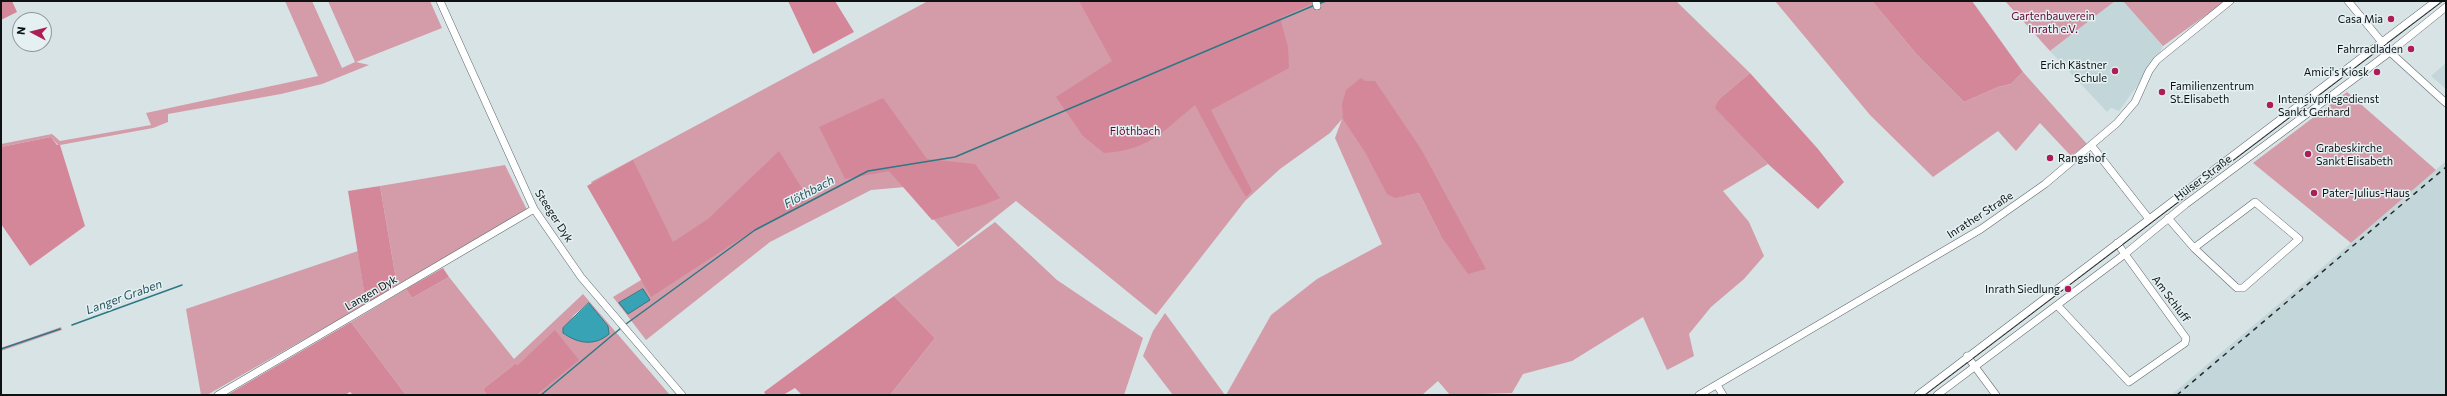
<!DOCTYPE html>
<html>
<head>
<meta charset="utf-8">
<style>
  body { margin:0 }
  #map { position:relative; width:2447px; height:396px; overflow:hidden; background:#d8e3e5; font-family:Commissioner,sans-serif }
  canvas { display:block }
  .frame { position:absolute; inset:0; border:2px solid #0e1213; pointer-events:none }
  .north { position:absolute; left:12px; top:12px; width:40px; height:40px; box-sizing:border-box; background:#e5f0f2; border:1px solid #8f9799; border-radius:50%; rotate:277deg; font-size:11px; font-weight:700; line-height:16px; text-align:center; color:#0e1213 }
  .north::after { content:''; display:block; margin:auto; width:14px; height:18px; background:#ad1e56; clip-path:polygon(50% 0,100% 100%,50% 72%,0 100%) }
</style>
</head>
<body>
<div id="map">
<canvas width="2447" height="396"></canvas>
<div class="frame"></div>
<div class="north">N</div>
</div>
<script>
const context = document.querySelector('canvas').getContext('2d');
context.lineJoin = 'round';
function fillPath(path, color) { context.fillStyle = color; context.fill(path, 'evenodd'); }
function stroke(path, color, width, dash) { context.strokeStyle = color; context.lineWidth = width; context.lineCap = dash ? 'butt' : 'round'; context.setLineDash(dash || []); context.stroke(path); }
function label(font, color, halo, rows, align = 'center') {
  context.font = font + ' Commissioner,sans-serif'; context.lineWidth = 3; context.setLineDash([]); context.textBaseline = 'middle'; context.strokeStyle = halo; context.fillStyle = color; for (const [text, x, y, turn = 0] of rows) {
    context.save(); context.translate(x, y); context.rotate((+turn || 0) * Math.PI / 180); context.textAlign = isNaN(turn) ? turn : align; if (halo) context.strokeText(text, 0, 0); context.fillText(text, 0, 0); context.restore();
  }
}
const built = new Path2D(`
  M 2115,1 L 2123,1 L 2163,46 L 2158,57 L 2119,111 L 2111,108 L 2107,112 L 2050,51 Z
  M 2446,63 L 2446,89 L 2431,76 Z
  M 2446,161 L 2446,395 L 2171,395 L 2351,243 Z`);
const green = new Path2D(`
  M 285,1 L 312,1 L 342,68 L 355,62 L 328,1 L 430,1 L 442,28 L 356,62 L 369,65 L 322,84 L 281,94 L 168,114 L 168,122 L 153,128 L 60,145 L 58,145 L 51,137 L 1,147 L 1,144 L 52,134 L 60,141 L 151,125 L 146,113 L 318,76 Z
  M 928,1 L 1676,1 L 1750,73 L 1719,99 L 1716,108 L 1768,164 L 1723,191 L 1749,222 L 1764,256 L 1744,279 L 1711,307 L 1689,334 L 1694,356 L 1667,370 L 1643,317 L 1572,361 L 1523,374 L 1512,393 L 1450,395 L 1438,381 L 1422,395 L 1226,395 L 1271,315 L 1317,279 L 1382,244 L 1335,138 L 1342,119 L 1330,133 L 1280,169 L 1245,201 L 1156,315 L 1016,201 L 958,247 L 905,187 L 871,190 L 770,242 L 646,340 L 613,297 L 646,277 L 591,182 ZM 1430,184 L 1441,236 L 1419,193 L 1404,196 Z
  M 1775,1 L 1872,1 L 1918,56 L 1964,102 L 1998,87 L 2011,84 L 2023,72 L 2087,144 L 2071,156 L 2040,123 L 2016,151 L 1998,131 L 1933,177 L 1870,115 Z
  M 2005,1 L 2115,1 L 2050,51 Z
  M 2123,1 L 2222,1 L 2223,3 L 2163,46 Z
  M 2347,92 L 2436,170 L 2351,243 L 2253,163 Z
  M 505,165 L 527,210 L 397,285 L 380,186 Z
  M 995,222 L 1057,280 L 1143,338 L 1124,395 L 890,395 L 935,338 L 894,296 Z
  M 358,251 L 366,304 L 207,395 L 201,395 L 186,309 Z
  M 449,277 L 514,359 L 583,294 L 670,395 L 537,395 L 578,360 L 518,365 L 516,363 L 483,389 L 487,395 L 406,395 L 351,322 L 406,289 L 412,298 ZM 589,303 L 608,326 L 609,333 L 572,337 L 565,335 L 563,328 L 568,325 L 574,315 Z
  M 1165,313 L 1225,395 L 1173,395 L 1143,356 L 1153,331 Z
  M 61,327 L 62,330 L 1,351 L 1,348 Z`);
const forest = new Path2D(`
  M 1,1 L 12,1 L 17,12 L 1,20 Z
  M 788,1 L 835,1 L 854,32 L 813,54 Z
  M 1079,1 L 1311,1 L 1312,4 L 1280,18 L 1288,47 L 1289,68 L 1211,110 L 1252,191 L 1246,197 L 1227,165 L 1195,105 C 1162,132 1149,150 1104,153 L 1083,136 L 1056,97 L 1112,61 Z
  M 1872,1 L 1972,1 L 2023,72 L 2011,84 L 1998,87 L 1964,102 L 1918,56 Z
  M 1750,73 L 1818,149 L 1844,182 L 1818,209 L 1768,164 L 1715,108 L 1719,99 Z
  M 1361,78 L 1365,81 L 1375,81 L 1421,149 L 1486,269 L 1468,274 L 1441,236 L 1419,193 L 1395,198 L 1387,194 L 1365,152 L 1343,119 L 1342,104 L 1346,90 Z
  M 883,98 L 927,159 L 975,164 L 1000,198 L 986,204 L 932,220 L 889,171 L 845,179 L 819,127 Z
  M 51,137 L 57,145 L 60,145 L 85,226 L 30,266 L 1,224 L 1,147 Z
  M 779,151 L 809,200 L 737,241 L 651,297 L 587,186 L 633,160 L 673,242 L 708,219 Z
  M 380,186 L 397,285 L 366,304 L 348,191 Z
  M 443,268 L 449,277 L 412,298 L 406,289 Z
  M 894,296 L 935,338 L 890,395 L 802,395 L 795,388 L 783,395 L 766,395 L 764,392 Z
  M 351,322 L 406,395 L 353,395 L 350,392 L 345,395 L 227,395 Z
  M 555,330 L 579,360 L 537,395 L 487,395 L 483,389 L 516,363 L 518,365 Z`);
const water = new Path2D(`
  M 643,289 L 650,300 L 628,314 L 619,303 Z
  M 589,303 L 608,326 L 609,334 C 594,347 577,343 563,333 L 563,328 Z`);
const stream = new Path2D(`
  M 1318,4 L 1326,1
  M 626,324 L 755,230 L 868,171 L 955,157 L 1315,5
  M 72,325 L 182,285
  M 1,349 L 60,329
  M 541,395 L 621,328`);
const minor = new Path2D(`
  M 440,1 L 534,209 L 581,277 L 682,395
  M 2348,1 L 2390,52 L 2446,103
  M 1316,2 L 1317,6
  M 2091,145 L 2149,219
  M 2168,218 L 2194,248 L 2237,288 L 2243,288 L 2299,239 L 2255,202 L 2194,248
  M 2057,305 L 2129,382 L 2185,343 L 2186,338 L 2117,243
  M 1967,356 L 1996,395
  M 1717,385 L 1723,395
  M 218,395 L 534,209
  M 1699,395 L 1981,229 L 2045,184 L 2117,123 L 2135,102 L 2149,71 L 2157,60 L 2230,1
  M 1918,395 L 2436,1
  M 1937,395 L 2125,254 L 2186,204 L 2390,52 L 2446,7`);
const tram = new Path2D(`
  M 1925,395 L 2443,1`);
const rail = new Path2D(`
  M 2177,395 L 2446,167`);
const markers = [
  [2391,19,4,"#ad1e56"],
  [2411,49,4,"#ad1e56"],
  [2115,71,4,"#ad1e56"],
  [2377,72,4,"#ad1e56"],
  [2162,92,4,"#ad1e56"],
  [2270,105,4,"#ad1e56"],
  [2308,154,4,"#ad1e56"],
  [2050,158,4,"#ad1e56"],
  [2314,193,4,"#ad1e56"],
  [2068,289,4,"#ad1e56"]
];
const parkNames = [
  ["Gartenbauverein",2053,16],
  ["Inrath e.V.",2053,29],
  ["Flöthbach",1135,131]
];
const poiNames = [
  ["Casa Mia",2383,19],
  ["Fahrradladen",2403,49],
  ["Erich Kästner",2107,65],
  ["Schule",2107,78],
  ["Amici's Kiosk",2369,72],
  ["Familienzentrum",2170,86,"left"],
  ["St.Elisabeth",2170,99,"left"],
  ["Intensivpflegedienst",2278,99,"left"],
  ["Sankt Gerhard",2278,112,"left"],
  ["Grabeskirche",2316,148,"left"],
  ["Sankt Elisabeth",2316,161,"left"],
  ["Rangshof",2058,158,"left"],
  ["Pater-Julius-Haus",2322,193,"left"],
  ["Inrath Siedlung",2060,289]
];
const streetNames = [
  ["Hülser Straße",2203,178,-37],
  ["Inrather Straße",1980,215,-33],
  ["Steeger Dyk",554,216,57],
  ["Langen Dyk",371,293,-30],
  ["Am Schluff",2171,299,53]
];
const waterNames = [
  ["Flöthbach",809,192,-28],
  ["Langer Graben",124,297,-20]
];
fillPath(built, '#c3d7db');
fillPath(green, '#d39ca8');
fillPath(forest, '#d5879a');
fillPath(water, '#39a3b6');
stroke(water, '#2c7885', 1);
stroke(stream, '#2c7885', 1.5);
stroke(minor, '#5f696b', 8);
stroke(minor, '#fff', 7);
stroke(tram, '#272b2c', 1);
stroke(rail, '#272b2c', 1.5, [5, 5]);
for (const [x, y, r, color] of markers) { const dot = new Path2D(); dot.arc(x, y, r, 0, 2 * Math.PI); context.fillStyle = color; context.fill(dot); stroke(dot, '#e5f0f2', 1.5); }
label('11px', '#66062f', '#e5f0f2', parkNames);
label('11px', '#0e1213', '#e5f0f2', poiNames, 'right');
label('11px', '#0e1213', '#e5f0f2', streetNames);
label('italic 12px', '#2a5760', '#e5f0f2', waterNames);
</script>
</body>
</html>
